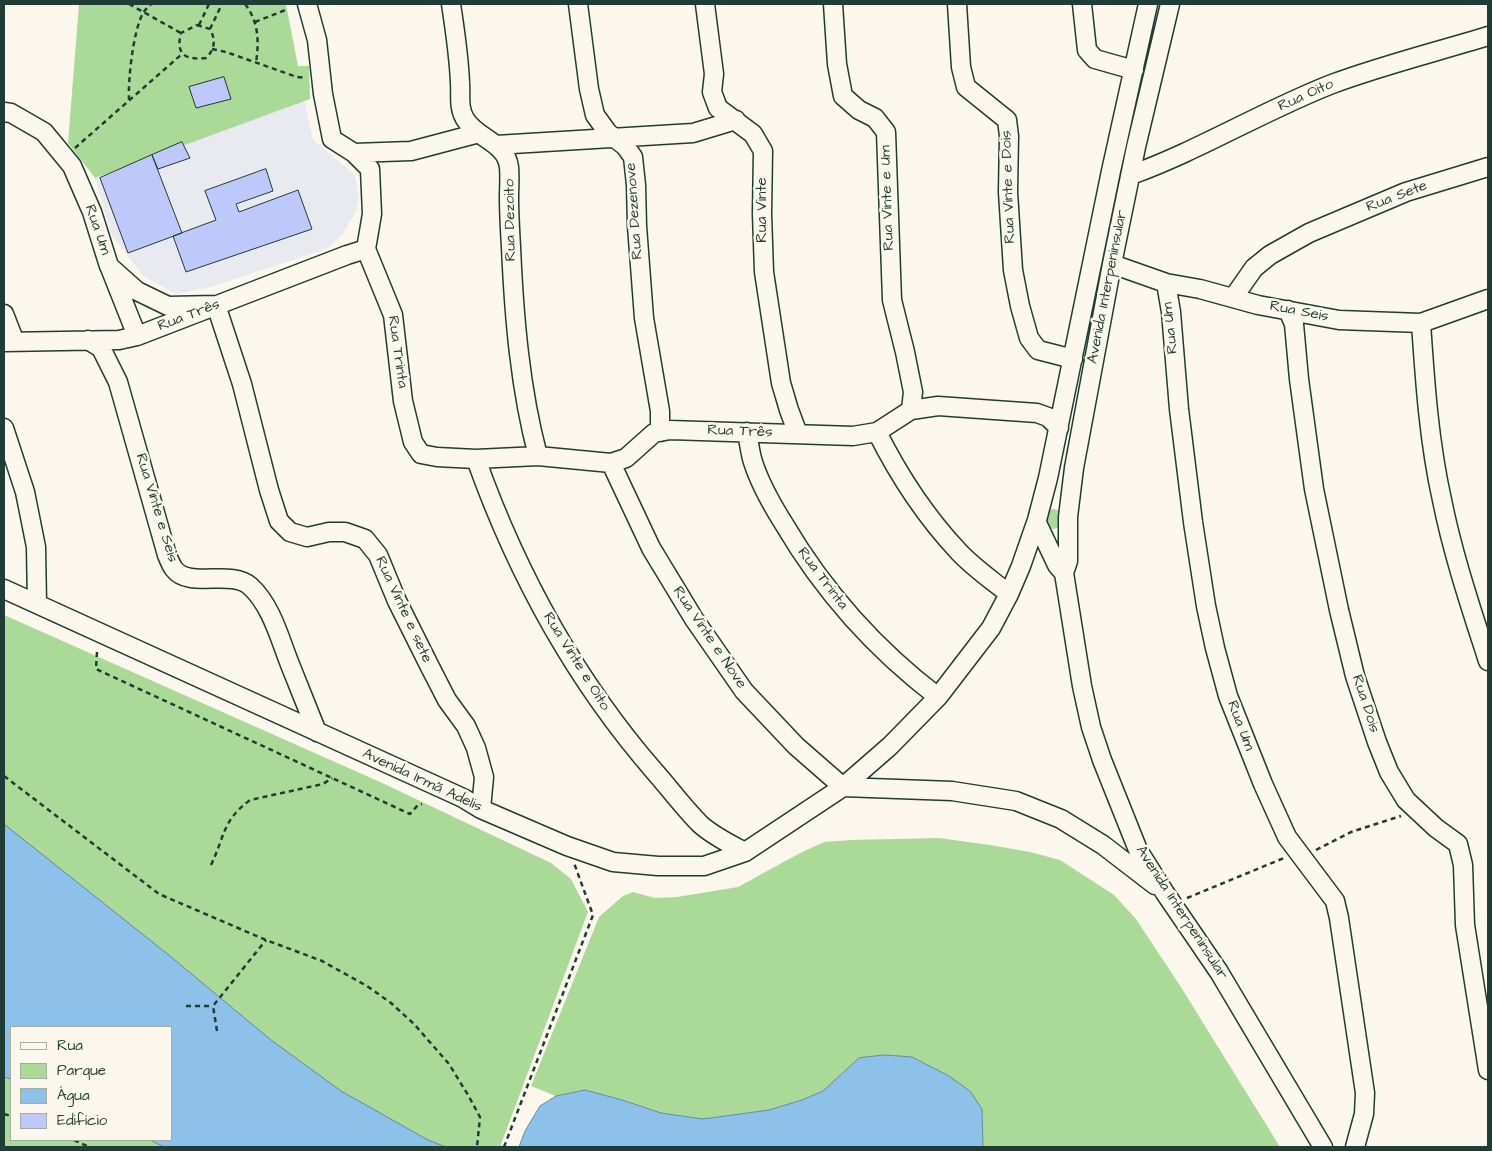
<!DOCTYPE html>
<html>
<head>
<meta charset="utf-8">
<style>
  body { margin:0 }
  #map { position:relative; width:1492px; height:1151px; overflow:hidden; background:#fbf7ec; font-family:"Architects Daughter",sans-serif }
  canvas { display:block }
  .frame { position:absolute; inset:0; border:5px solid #1f3d34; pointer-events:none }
  .legend { position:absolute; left:10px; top:1026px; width:162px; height:115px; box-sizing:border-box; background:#fbf7ec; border:1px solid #a3ada2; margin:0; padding:6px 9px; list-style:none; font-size:15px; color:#1f3d34 }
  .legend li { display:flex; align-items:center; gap:10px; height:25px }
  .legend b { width:25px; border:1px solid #a3ada2 }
</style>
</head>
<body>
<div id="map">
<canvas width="1492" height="1151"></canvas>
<div class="frame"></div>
<ul class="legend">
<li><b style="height:6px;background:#fbf7ec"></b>Rua</li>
<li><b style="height:14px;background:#abd998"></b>Parque</li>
<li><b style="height:14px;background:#8ec1ea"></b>Água</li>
<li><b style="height:14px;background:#bec8fa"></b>Edifício</li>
</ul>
</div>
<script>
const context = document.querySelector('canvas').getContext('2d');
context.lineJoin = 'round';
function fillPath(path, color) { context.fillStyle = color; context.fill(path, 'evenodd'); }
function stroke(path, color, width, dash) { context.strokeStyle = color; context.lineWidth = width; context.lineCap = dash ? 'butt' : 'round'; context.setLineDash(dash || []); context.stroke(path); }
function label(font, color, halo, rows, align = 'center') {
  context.font = font + ' "Architects Daughter",sans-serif'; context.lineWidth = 5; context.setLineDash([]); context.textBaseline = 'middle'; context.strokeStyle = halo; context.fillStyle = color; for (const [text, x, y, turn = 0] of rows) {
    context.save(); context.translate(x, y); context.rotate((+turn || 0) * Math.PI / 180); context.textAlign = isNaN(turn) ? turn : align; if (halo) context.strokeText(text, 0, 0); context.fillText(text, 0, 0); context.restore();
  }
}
const built = new Path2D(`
  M 304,100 L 313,140 L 355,175 L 359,199 L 356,211 L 343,234 L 327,249 L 207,288 L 176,294 L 143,276 L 111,234 L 95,178 L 182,142 Z`);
const green = new Path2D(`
  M 79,4 L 286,4 L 298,66 L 309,66 L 310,99 L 95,178 L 68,143 Z
  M1043 519a10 10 0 1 1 20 0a10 10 0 1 1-20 0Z
  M 4,615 L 380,782 L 551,863 L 571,879 L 588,912 L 500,1147 L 4,1147 ZM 11,1027 L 171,1027 L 171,1140 L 11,1140 Z
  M 939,838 L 990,845 L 1030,852 L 1060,860 L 1114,895 L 1136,919 L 1179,984 L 1280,1147 L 983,1147 L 982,1109 L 949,1076 L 912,1057 L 885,1055 L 859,1058 L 823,1091 L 802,1100 L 769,1110 L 703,1119 L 661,1113 L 622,1100 L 585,1090 L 556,1096 L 531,1086 L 599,917 L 623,896 L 633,892 L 655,898 L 677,897 L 738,887 L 800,853 L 824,842 L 851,840 Z`);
const water = new Path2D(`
  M 4,824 L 170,956 L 271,1040 L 341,1091 L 428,1140 L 446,1147 L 164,1147 L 150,1140 L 171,1140 L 171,1027 L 11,1027 L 11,1079 L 4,1077 Z
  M 885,1055 L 912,1057 L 949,1076 L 970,1091 L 982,1109 L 983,1147 L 519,1147 L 525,1131 L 540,1106 L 556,1096 L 585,1090 L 622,1100 L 661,1113 L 703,1119 L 769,1110 L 802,1100 L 823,1091 L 859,1058 Z`);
const building = new Path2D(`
  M 224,77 L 231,99 L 196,108 L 189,87 Z
  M 182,142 L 190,158 L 158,169 L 152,155 Z
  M 152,155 L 182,233 L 128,253 L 100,178 Z
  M 266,169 L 273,191 L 236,204 L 239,212 L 298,190 L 312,229 L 186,272 L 173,236 L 216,220 L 205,191 Z`);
const path = new Path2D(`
  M 129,4 L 181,33
  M 245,4 C 259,22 259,42 256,63
  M 255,22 L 288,9
  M 197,25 L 210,29 C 216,40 215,49 206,58 C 187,60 175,56 181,33 Z
  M 199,25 L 209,4
  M 210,29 L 222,4
  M 212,49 L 226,52 L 297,77 L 306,78
  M 129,100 C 128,79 133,32 143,13 C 145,10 148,7 151,4
  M 75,148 L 182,54
  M 97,652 L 96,669 L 410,814 L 418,805 L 422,804
  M 4,776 L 159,894 L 266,940 L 322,961 L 367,986 L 391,1003 L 414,1024 L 449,1064 L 468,1095 L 480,1117 L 477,1147
  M 1316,850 L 1351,832 L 1401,816
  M 211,865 C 225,836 222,821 250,800 L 323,784 L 332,778
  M 1187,898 L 1284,858
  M 186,1006 L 213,1006
  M 217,1031 L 213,1006 L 266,940
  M 4,1114 L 11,1116
  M 74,1140 L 89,1147
  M 504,1147 L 593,915 L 574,863`);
const minor = new Path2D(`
  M 307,4 L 317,40 L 323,94 L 332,139 L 354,153 L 370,169 L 372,214 L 366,249 L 393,315 L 403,401 L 413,442 L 421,454 L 437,457 L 476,459 L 538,456 L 611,463 L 626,458 L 654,433 L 670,430 L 853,436 L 877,432 L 911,410 L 938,406 L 1037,413 L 1048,417 L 1059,428
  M 451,4 C 455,30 459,56 460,83 C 461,96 458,107 465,119 C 477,139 506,142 509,167 C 510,177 509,188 509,197 C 509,214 510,230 511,247 C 514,316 520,389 538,456
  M 578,4 L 589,89 L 595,115 L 608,133 L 625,146 L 633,157 L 636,185 L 637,226 L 644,318 L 660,411 L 660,432
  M 705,4 L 714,74 L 712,92 L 718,108 L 753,134 L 763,151 L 762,214 L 764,272 L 781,383 L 789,410 L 798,434
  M 833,4 L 837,64 L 843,96 L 859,110 L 875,118 L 886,132 L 892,300 L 905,352 L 913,392 L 911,410
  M 957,4 L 961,67 L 966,87 L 1007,120 L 1009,136 L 1008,192 L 1013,270 L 1020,306 L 1029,338 L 1038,350 L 1073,359
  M 1082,4 L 1087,50 L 1095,59 L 1134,70
  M 1170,4 L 1136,147 L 1112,264 L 1074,468 L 1068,517 L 1068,561 L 1064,573 L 1082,686 L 1091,727 L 1102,760 L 1138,850 L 1165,893 L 1219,972 L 1323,1147
  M 4,112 L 11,113 L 44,132 L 72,166 L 92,212 L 109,266 L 137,291 L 168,306 L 216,305 L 242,384 L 269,490 L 279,521 L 290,532 L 307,537 L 329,532 L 345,532 L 365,539 L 378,555 L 397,601 L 429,665 L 447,700 L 466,726 L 476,748 L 484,777 L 481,809
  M 496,145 L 693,133 L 736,120
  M 354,153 L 411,151 L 479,133
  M 1131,175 C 1200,150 1263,111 1332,84 C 1383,65 1436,52 1488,36
  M 1112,264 L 1166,283 L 1200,289 L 1258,305 L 1339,320 L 1421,323 L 1488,299
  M 110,268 L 137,336
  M 1166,283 L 1171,312 L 1179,409 L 1193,522 L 1206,606 L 1215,648 L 1228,696 L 1263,784 L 1287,837 L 1335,901 L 1339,918 L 1365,1093 L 1364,1114 L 1355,1147
  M 1233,298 L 1254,268 L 1270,255 L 1309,233 L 1406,192 L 1488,167
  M 1288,310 L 1294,324 L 1299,379 L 1314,489 L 1339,610 L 1355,676 L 1377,742 L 1389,772 L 1406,800 L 1436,828 L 1458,844 L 1463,865 L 1465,925 L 1488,1070
  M 4,314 L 15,342
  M 1421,323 C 1425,382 1429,442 1442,500 C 1453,555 1471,608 1488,661
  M 88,340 L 101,348 L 118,382 L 167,555 C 169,560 171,565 174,569 C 189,589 231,569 250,586 C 272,606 280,640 291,667 C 300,689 308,710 317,732
  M 4,342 L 119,340 L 137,336 L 347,255 L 366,249
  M 4,428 L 25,492 L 36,547 L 37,604
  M 747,432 C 749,442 750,453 753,462 C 760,484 772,505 784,524 C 824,592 875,649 938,697
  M 877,432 C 898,474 926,517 959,552 C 974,568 993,581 1009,594
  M 476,459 C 517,574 575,680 655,772 C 670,789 684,808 700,824 C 713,836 730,844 745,852
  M 611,463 L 651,548 L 694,619 L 744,691 L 796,746 L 843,787
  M 1038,525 L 1057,565 L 1064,573
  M 4,589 L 463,798 L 481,809 L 567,846 L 613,862 L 658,866 L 704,866 L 745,852 L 843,787 L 890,746 L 938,697 L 991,628 L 1009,594 L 1021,566 L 1037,520 L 1048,478 L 1111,171 L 1148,4
  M 843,787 L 952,791 L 1016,801 L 1061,819 L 1103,845 L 1155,885`);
const streetNames = [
  ["Rua Oito",1306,96,-24],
  ["Rua Vinte e Dois",1009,187,-92],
  ["Rua Sete",1397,197,-21],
  ["Rua Vinte e Um",888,198,-92],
  ["Rua Vinte",763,210,-90],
  ["Rua Dezenove",635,211,-94],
  ["Rua Dezoito",511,220,-91],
  ["Rua Um",97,230,71],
  ["Avenida Interpeninsular",1108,287,-79],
  ["Rua Seis",1299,312,11],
  ["Rua Três",189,316,-21],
  ["Rua Um",1171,328,-96],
  ["Rua Trinta",397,352,82],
  ["Rua Três",740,432,2],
  ["Rua Vinte e Seis",156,508,73],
  ["Rua Trinta",822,579,53],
  ["Rua Vinte e sete",403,610,65],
  ["Rua Vinte e Nove",709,638,56],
  ["Rua Vinte e Oito",576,662,58],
  ["Rua Dois",1365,704,72],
  ["Rua Um",1240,726,69],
  ["Avenida Irmã Adelis",422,781,25],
  ["Avenida Interpeninsular",1181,913,57]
];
fillPath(built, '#e9e9f0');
fillPath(green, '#abd998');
fillPath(water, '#8ec1ea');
stroke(water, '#628ca1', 1);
fillPath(building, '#bec8fa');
stroke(building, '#1f3d34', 1);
stroke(minor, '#1f3d34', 21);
stroke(path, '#1f3d34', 2.5, [5, 4]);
stroke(minor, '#fbf7ec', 18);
label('15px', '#1f3d34', '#fbf7ec', streetNames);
</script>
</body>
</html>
